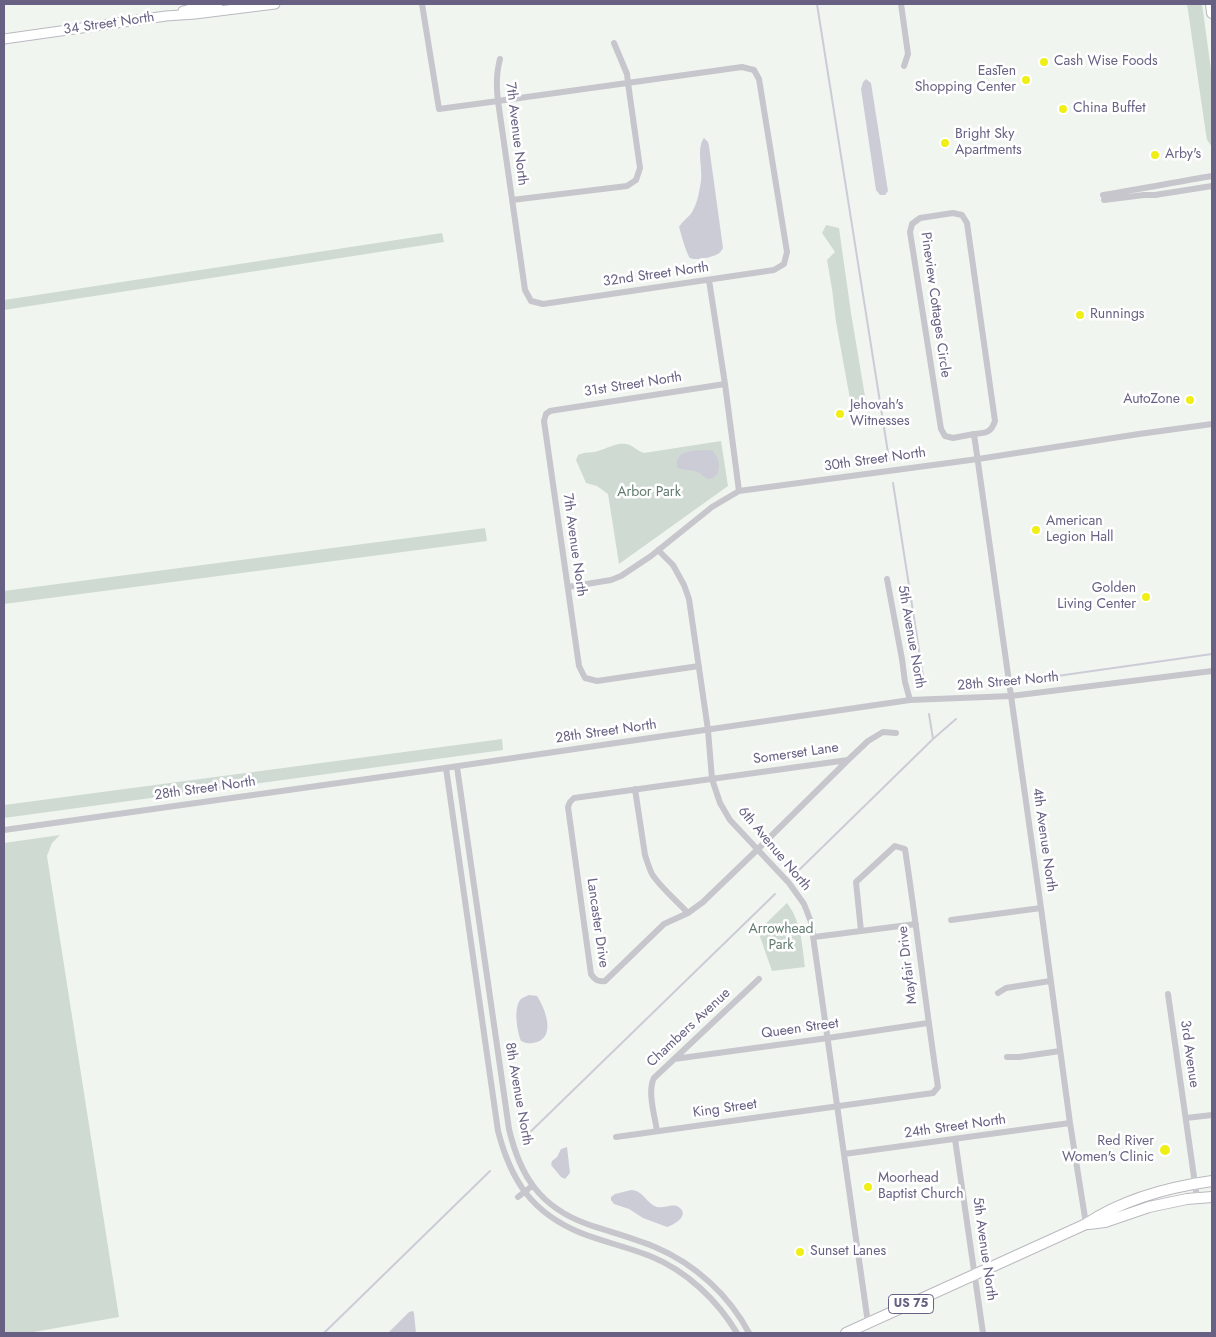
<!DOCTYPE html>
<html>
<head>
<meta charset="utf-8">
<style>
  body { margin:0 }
  #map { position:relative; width:1216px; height:1337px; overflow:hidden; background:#f1f5f0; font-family:Jost,sans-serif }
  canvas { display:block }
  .frame { position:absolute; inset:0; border:5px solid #686183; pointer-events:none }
</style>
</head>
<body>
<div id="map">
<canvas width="1216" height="1337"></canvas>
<div class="frame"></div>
</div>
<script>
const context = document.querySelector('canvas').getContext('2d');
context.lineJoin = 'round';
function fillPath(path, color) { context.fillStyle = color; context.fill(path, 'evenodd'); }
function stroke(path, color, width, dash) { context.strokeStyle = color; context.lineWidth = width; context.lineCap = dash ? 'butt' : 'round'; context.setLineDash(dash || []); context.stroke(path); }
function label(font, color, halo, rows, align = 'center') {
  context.font = font + ' Jost,sans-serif'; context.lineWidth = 5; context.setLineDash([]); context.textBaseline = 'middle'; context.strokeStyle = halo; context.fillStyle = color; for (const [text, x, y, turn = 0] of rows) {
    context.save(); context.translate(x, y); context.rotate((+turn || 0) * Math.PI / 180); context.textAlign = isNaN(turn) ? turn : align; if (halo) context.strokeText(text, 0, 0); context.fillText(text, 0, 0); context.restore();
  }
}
const green = new Path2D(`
  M 1187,4 L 1202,4 L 1212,77 L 1212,147 L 1207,140 L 1206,134 Z
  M 826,225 L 839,228 L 851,313 L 866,402 L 857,404 L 850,399 L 836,322 L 832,289 L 827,260 L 835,252 L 822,233 Z
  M 442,233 L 444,242 L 4,310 L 4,300 Z
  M 721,441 L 728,486 L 619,564 L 608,494 L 597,486 L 586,483 L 576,460 L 578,455 C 584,452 588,453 594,452 C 604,450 616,442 626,444 C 633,445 637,451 644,453 Z
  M 485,528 L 487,541 L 4,604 L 4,591 Z
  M 502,739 L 503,750 L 4,818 L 4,805 Z
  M 60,835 L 52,843 L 47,856 L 119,1317 L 28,1333 L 4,1333 L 4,843 Z
  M 787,903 C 801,921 802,944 805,967 L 772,971 L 758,931 Z`);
const water = new Path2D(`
  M 866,79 L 871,83 L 888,191 L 885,195 L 880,195 L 876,190 L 861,89 L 863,82 Z
  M 704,138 L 708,142 L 709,146 L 723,248 C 721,251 721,252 718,254 C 713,257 695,261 690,258 C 687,255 680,231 679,227 C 682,222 686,219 690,215 C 697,206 699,193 701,181 C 703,169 696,148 704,138 Z
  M 711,450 C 721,456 723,479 708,479 C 704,477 701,473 697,472 C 690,469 682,471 677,467 C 674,448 698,451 711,450 Z
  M 529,995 L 537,996 C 545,1008 556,1036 537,1042 C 531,1044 527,1044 521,1041 C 517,1031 513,1007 521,999 C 523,997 527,996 529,995 Z
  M 567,1147 L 570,1173 L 565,1179 L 561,1177 L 551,1165 L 552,1161 L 557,1157 L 561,1149 Z
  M 631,1190 C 644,1191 646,1203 657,1207 C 665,1209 673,1202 680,1208 C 689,1216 674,1225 667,1227 L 643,1218 L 629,1209 L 614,1204 L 611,1200 L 611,1197 L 615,1194 Z
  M 413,1311 L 414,1313 L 416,1333 L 388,1333 L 409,1312 Z`);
const stream = new Path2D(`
  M 817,4 L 889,459
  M 893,483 L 924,682
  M 1029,680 L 1212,654
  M 929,714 L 933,739
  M 798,871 L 933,739 L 956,719
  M 523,1139 L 775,894
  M 324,1333 L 490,1171`);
const street = new Path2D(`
  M 422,4 L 439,109 L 498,101 L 742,67 L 754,70 L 759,79 L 787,252 L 784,264 L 774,270 L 543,304 L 531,301 L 525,290 L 498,101 C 496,86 496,74 500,59
  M 901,4 L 908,54 L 904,66
  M 1103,195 C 1140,189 1176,182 1212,176
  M 512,200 L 627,186 L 636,180 L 640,168 L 628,83 L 627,74 L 614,43
  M 1104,200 L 1144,195 L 1155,195 L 1212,186
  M 709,280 L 725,384 L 739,491
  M 974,434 L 953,438 L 945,436 L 941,429 L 910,232 L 912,224 L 920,218 L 953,213 L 962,215 L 967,223 L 995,421 C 991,433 986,433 974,434 L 1041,908 L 1070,1123 L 1086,1224
  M 658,550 L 673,565 L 684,585 L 689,599 L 708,730 L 712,779 L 720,803 L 730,820 L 789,883 L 804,904 L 811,922 L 868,1323
  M 887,579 L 902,659 L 905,682 L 910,700
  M 568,587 L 611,580 L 621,576 L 651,556 L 712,507 L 739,491 L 978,459 L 1139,434 L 1212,424
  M 699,666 L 597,681 L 585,678 L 579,666 L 544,421 L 546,414 L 550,411 L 556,410 L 725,384
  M 848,760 L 758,849 L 703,902 L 688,913 L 664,924 L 605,981 C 598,982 595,980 591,974 L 568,807 L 570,802 L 574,798 Z
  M 848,760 L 868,741 L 883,732 L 896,733
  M 457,767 L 509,1129 C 520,1176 540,1207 587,1224 C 610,1232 633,1238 655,1247 C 695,1264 729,1295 749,1333
  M 446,768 L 498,1131 C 511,1181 532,1213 581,1233 C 604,1242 627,1247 650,1256 C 687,1271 717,1300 737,1333
  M 635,789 L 645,855 C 647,861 649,868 652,874 C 660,887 677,901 688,913
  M 4,830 L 438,769 L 910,700 L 1011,696 L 1212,671
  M 951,920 L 1041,908
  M 814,937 L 916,924
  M 998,993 L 1006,988 L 1050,981
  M 1168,994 L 1197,1198
  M 1007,1057 L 1019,1057 L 1060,1051
  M 674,1059 L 828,1038 L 928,1023
  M 1186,1118 L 1212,1115
  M 657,1131 C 655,1117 647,1091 654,1078 L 759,979
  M 616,1137 L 933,1093 L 938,1087 C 926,1008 917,928 905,849 L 895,846 L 856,882 L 861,931
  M 955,1139 L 983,1333
  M 844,1154 L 1070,1123
  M 518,1197 L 532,1186`);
const secondary = new Path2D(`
  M 183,11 L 194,8 L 218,4
  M 4,39 L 166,16 L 195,14 L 275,4`);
const primary = new Path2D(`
  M 1211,4 L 1212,13
  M 1089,1224 L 1105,1222 L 1149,1207 L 1187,1199 L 1212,1197
  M 846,1333 L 1086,1224 C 1122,1200 1169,1187 1212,1181`);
const markers = [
  [1044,62,5,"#efef16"],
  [1026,80,5,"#efef16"],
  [1063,109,5,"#efef16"],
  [945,143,5,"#efef16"],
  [1155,155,5,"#efef16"],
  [1080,315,5,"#efef16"],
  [1190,400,5,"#efef16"],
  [840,414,5,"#efef16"],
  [1036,530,5,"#efef16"],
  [1146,597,5,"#efef16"],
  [1165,1150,6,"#efef16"],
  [868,1187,5,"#efef16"],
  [800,1252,5,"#efef16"]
];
const shields = [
  [911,1304,45]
];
const shieldNames = [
  ["US 75",911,1304]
];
const streetNames = [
  ["34 Street North",109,24,-8],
  ["7th Avenue North",516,134,83],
  ["32nd Street North",656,275,-8],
  ["Pineview Cottages Circle",935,305,82],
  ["31st Street North",633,385,-9],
  ["30th Street North",875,460,-8],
  ["7th Avenue North",574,545,82],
  ["5th Avenue North",911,637,80],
  ["28th Street North",1008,682,-5],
  ["28th Street North",606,732,-8],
  ["Somerset Lane",796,754,-8],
  ["28th Street North",205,789,-8],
  ["4th Avenue North",1044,840,82],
  ["6th Avenue North",774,849,50],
  ["Lancaster Drive",597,923,82],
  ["Mayfair Drive",908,965,-97],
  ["Chambers Avenue",689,1028,-43],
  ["Queen Street",800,1029,-8],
  ["3rd Avenue",1189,1054,82],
  ["8th Avenue North",518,1094,80],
  ["King Street",725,1109,-8],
  ["24th Street North",955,1127,-8],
  ["5th Avenue North",984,1249,82]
];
const poiNames = [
  ["Cash Wise Foods",1054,62],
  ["EasTen",1016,72,"right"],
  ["Shopping Center",1016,88,"right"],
  ["China Buffet",1073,109],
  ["Bright Sky",955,135],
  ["Apartments",955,151],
  ["Arby's",1165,155],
  ["Runnings",1090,315],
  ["AutoZone",1180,400,"right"],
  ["Jehovah's",850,406],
  ["Witnesses",850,422],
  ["American",1046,522],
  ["Legion Hall",1046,538],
  ["Golden",1136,589,"right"],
  ["Living Center",1136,605,"right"],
  ["Red River",1154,1142,"right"],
  ["Women's Clinic",1154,1158,"right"],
  ["Moorhead",878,1179],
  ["Baptist Church",878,1195],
  ["Sunset Lanes",810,1252]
];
const parkNames = [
  ["Arbor Park",649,493],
  ["Arrowhead",781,930],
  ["Park",781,946]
];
fillPath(green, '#cfdad3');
fillPath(water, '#ccccd7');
stroke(stream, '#ccccd7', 2);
stroke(secondary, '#b9b8c0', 11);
stroke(primary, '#bab8bf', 12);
stroke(street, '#c7c6cc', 6);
stroke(secondary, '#fff', 9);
stroke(primary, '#fff', 10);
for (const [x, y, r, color] of markers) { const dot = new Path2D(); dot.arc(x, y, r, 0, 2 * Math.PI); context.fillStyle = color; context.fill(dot); stroke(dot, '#fff', 2); }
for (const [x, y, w] of shields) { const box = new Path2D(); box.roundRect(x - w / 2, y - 9.5, w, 19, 4); context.fillStyle = '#fff'; context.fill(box); stroke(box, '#686183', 1); }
label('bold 12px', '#686183', null, shieldNames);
label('14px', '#686183', '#fff', streetNames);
label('14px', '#686183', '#fff', poiNames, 'left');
label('14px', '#607a6f', '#fff', parkNames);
</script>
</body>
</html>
